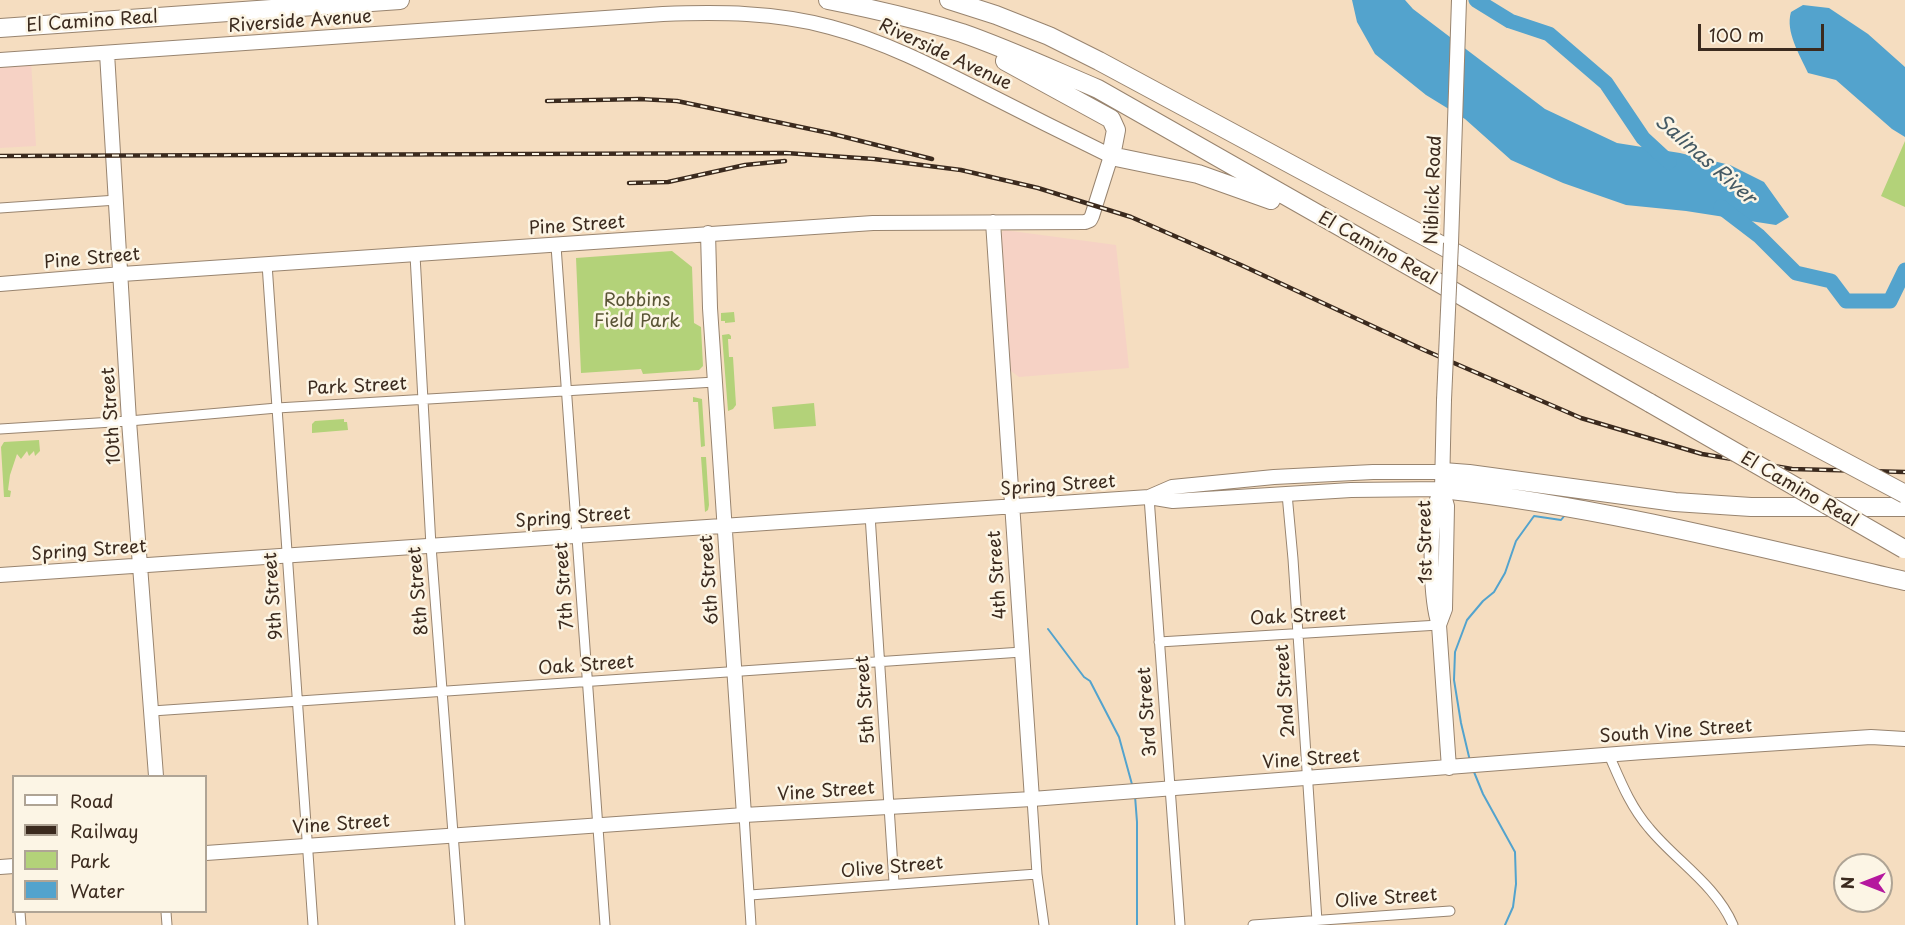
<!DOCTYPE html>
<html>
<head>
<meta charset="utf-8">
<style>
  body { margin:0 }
  #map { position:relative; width:1905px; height:925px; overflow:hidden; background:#f5ddc0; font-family:"Playpen Sans",sans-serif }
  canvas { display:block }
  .legend { position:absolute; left:12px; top:775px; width:195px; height:138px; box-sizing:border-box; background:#fcf5e5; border:2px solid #afa495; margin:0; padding:8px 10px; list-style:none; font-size:18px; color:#3b2a1e }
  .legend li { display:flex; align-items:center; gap:12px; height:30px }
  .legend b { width:30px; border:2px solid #afa495 }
  .north { position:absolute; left:1833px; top:853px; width:60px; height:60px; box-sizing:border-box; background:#fcf5e5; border:2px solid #afa495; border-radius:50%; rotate:270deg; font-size:16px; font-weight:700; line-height:24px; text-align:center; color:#3b2a1e }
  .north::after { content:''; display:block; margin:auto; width:21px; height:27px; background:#b5179e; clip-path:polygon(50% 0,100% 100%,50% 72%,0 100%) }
  .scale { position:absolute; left:1698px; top:24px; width:126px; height:27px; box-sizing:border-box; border:3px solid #3b2a1e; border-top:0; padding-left:8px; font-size:18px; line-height:21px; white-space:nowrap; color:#3b2a1e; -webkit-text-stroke:4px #fcf5e5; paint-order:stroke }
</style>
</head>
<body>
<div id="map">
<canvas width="1905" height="925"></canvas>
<ul class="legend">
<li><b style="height:8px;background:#fff"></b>Road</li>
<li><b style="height:8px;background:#3b2a1e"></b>Railway</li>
<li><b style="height:16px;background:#b3d279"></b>Park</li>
<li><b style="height:16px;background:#53a3cd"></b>Water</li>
</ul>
<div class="north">N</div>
<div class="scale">100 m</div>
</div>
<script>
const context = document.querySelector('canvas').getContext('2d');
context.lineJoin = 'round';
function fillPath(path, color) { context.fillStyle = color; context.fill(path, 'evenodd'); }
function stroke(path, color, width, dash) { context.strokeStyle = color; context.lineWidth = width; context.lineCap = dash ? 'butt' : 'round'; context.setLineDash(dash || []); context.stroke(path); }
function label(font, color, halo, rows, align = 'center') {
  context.font = font + ' "Playpen Sans",sans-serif'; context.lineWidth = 5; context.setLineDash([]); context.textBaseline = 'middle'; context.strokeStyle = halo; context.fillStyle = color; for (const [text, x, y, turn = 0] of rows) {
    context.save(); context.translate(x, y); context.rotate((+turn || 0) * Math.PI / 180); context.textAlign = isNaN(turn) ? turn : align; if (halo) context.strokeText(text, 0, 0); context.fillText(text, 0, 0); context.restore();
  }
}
const built = new Path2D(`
  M 31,60 L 36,146 L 0,148 L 0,62 Z
  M 1004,230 L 1116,245 L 1129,368 L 1019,377 L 1011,371 L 998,237 Z`);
const green = new Path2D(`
  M 1905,141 L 1905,207 L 1881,196 Z
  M 672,251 L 692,267 L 694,323 L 701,327 L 703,366 L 699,370 L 643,374 L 641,369 L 581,373 L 576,258 Z
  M 734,312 L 735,322 L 725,323 L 725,321 L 721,321 L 721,313 Z
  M 729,334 L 731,336 L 731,339 L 728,339 L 729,357 L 733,357 L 736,405 L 733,409 L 728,411 L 722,335 Z
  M 693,397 L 702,399 L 705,446 L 701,447 L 698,402 L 693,402 Z
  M 814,403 L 816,426 L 774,429 L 772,407 Z
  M 344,419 L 344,422 L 347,422 L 348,430 L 312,433 L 312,424 L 315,421 Z
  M 39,440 L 40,451 L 35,456 L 34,451 L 29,456 L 27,451 L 21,459 L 17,454 L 10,475 L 8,490 L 11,491 L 10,497 L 4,497 L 1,447 L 4,442 Z
  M 701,457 L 706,457 L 709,505 L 708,510 L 705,512 Z`);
const water = new Path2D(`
  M 1352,0 L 1405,0 L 1413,9 L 1545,109 L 1617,143 L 1680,153 L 1730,165 L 1764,182 L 1789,217 L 1776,225 L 1686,211 L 1626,205 L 1563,183 L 1511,160 L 1465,119 L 1426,95 L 1375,54 L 1357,22 Z
  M 1803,5 L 1829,8 L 1868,34 L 1905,67 L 1905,137 L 1892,129 L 1836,80 L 1808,73 C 1800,55 1785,32 1791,12 Z`);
const stream = new Path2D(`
  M 1048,629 L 1084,677 L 1090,681 L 1119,737 L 1133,788
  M 1470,761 L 1461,723 L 1454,680 L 1455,652 L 1467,620 L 1483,601 L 1494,592 L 1505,573 L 1516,541 L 1534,516 L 1561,520 L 1565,515
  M 1474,772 L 1483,794 L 1515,852 L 1516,884 L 1513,907 L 1505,925
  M 1135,796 L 1137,822 L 1137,925`);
const river = new Path2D(`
  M 1476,0 L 1510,21 L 1549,34 L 1606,83 L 1643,138 L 1669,162
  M 1721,207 L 1759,236 L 1796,273 L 1831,281 L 1846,301 L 1890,301 L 1905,270`);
const street = new Path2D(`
  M 0,208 L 117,200
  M 556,246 L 605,925
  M 415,255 L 431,546 L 460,925
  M 267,264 L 313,925
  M 0,429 L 129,421 L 277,408 L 715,382
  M 1287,494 L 1293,559 L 1317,921
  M 1149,497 L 1180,925
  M 870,515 L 894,883
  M 1159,642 L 1439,625
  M 152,711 L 1022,652
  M 1609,755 C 1620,780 1630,806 1649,828 C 1675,860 1716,885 1733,925
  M 1032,799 L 1037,874 L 1044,925
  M 744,815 L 751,925
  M 750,895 L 1037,874
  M 20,912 L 21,925
  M 166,912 L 167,925
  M 1253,925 L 1450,911`);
const secondary = new Path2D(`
  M 107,53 L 129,421 L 156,776
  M 0,60 L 663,14 C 719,12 776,12 830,27 C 883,41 932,66 981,91 C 1024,113 1068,135 1111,156 L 1092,216 L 1090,220 L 1085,222 L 873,223 L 122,274 L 0,284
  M 993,222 L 1032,799
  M 708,233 L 710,308 L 744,815
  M 1451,243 L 1459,0
  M 1442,489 C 1440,494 1436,500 1435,506 C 1430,535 1430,598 1439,625 L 1449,768
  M 1149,497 L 1172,487 L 1274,477 L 1373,472 L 1443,472
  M 0,575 L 1149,497 L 1173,501 L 1351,490 L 1442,489
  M 1439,625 L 1445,609 L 1447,506 L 1442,489 L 1444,400
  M 206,853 L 744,815 L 1032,799 L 1643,752 L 1871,737 L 1905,739
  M 0,867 L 14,866`);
const highway = new Path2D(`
  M 828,0 C 873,9 918,19 962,33 C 1008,49 1053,70 1098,89 L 1650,403
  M 949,0 L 996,15 L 1049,36 L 1099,61 L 1764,419
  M 0,28 L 400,0
  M 1005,61 L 1111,119 L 1116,130 L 1111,156 L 1198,174 L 1271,200
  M 1443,472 L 1469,474 L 1675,502 L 1751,507 L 1905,507
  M 1442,489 C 1596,506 1754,546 1905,581`);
const rail = new Path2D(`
  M 547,101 L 640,99 L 677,101 L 829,133 L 932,159
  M 0,156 L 786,153 L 874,159 L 961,170 L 1038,188 L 1131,217 L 1241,265 L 1424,350 L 1581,418 L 1702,454 L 1792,469 L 1905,472
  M 629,183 L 668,182 L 745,165 L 785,161`);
const secondaryBridge = new Path2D(`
  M 1444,400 L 1451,243`);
const highwayBridge = new Path2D(`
  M 1650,403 L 1904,549
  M 1764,419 L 1905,494`);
const streetNames = [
  ["El Camino Real",92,22,-4],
  ["Riverside Avenue",300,22,-4],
  ["Riverside Avenue",945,55,25],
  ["Niblick Road",1434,190,-88],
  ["Pine Street",577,226,-4],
  ["El Camino Real",1377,249,29],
  ["Pine Street",92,259,-5],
  ["Park Street",357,387,-3],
  ["10th Street",112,416,-94],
  ["Spring Street",1058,486,-4],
  ["El Camino Real",1799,490,30],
  ["Spring Street",573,518,-4],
  ["1st Street",1426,542,-91],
  ["Spring Street",89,551,-4],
  ["4th Street",998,575,-94],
  ["6th Street",710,580,-94],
  ["7th Street",565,586,-94],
  ["8th Street",419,591,-95],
  ["9th Street",274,596,-94],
  ["Oak Street",1298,617,-3],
  ["Oak Street",586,666,-4],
  ["2nd Street",1286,691,-94],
  ["5th Street",866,700,-94],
  ["3rd Street",1148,712,-94],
  ["South Vine Street",1676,732,-4],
  ["Vine Street",1311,760,-4],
  ["Vine Street",826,792,-4],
  ["Vine Street",341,825,-4],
  ["Olive Street",892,868,-5],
  ["Olive Street",1386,899,-4]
];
const parkNames = [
  ["Robbins",637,301],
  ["Field Park",637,322]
];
const waterNames = [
  ["Salinas River",1705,160,41]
];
fillPath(built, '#f6d2c5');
fillPath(green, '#b3d279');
fillPath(water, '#53a3cd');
stroke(stream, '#53a3cd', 2);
stroke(river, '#53a3cd', 15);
stroke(street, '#98846f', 11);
stroke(secondary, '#98846f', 16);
stroke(highway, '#98846f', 20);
stroke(street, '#fff', 9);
stroke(secondary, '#fff', 14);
stroke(highway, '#fff', 18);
stroke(rail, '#3b2a1e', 4.5);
stroke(rail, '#fcf5e5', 2, [7]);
stroke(secondaryBridge, '#98846f', 16, []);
stroke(highwayBridge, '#98846f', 20, []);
stroke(secondaryBridge, '#fff', 14);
stroke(highwayBridge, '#fff', 18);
label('18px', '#3b2a1e', '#fcf5e5', streetNames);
label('18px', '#595435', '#fcf5e5', parkNames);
label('italic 20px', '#455a64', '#fcf5e5', waterNames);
</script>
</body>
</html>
